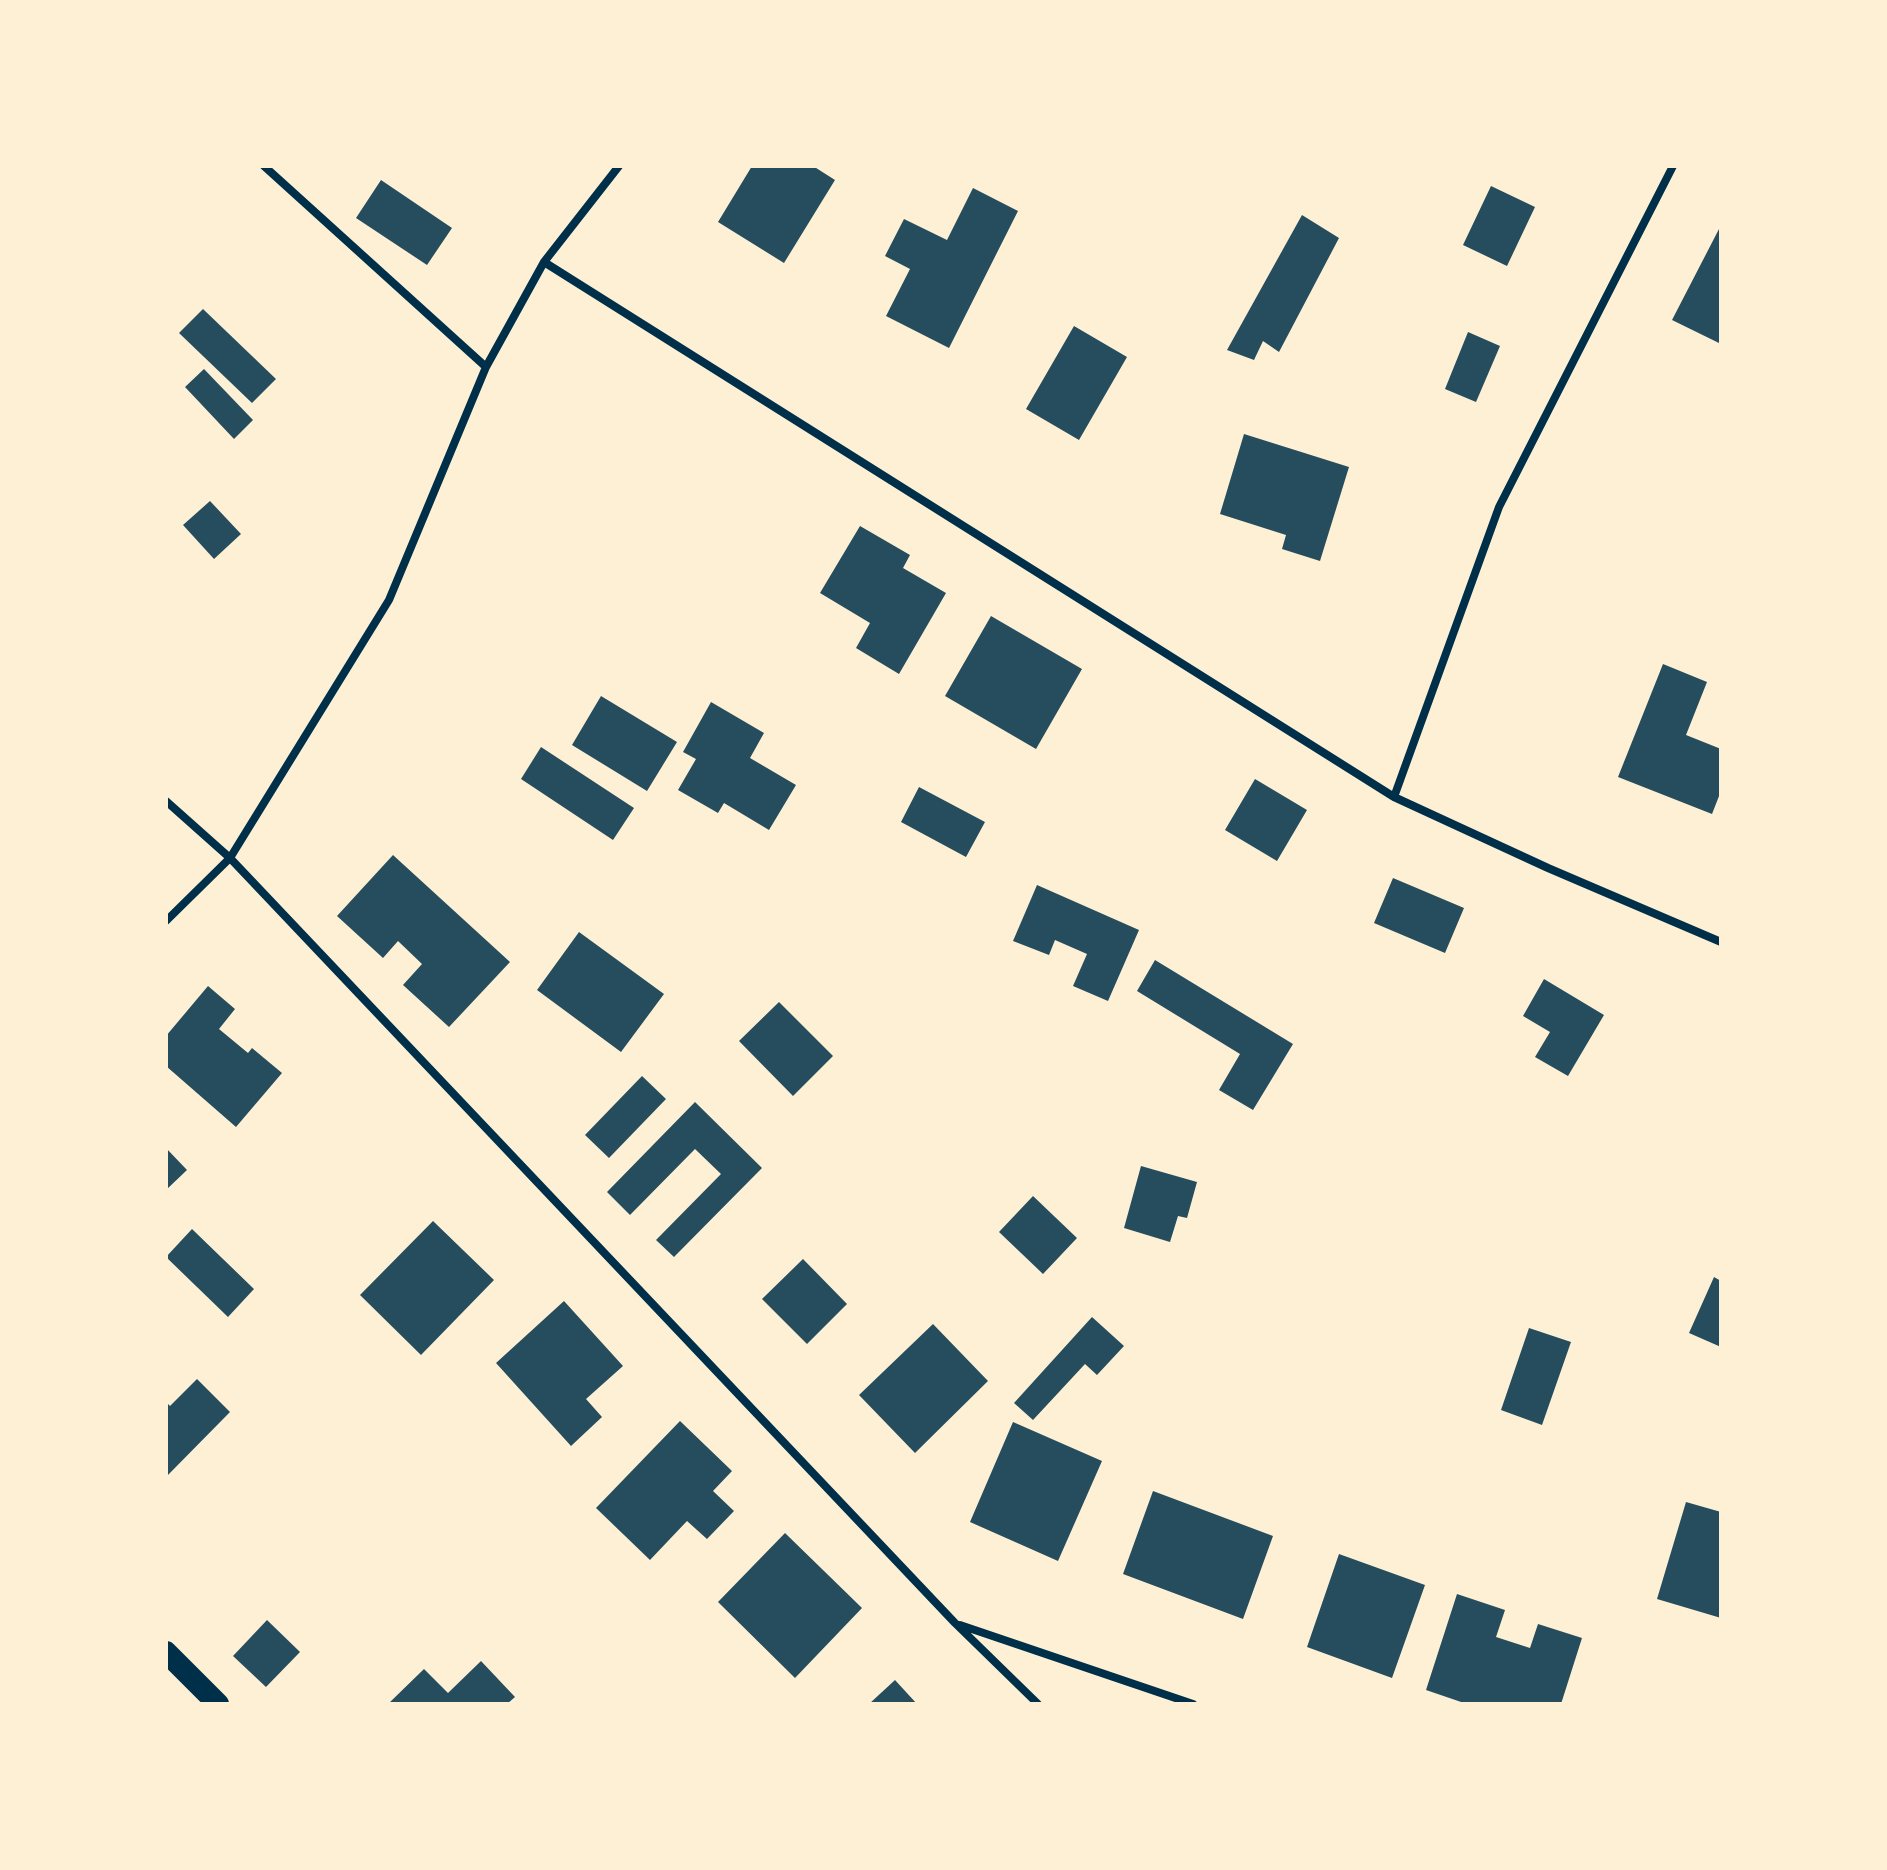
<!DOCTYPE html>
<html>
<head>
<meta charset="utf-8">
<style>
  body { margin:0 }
  #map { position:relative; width:1887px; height:1870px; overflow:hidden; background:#fdf0d5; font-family:Merriweather,serif }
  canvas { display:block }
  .frame { position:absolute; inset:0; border:168px solid #fdf0d5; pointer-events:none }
</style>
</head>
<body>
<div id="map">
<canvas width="1887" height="1870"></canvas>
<div class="frame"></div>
</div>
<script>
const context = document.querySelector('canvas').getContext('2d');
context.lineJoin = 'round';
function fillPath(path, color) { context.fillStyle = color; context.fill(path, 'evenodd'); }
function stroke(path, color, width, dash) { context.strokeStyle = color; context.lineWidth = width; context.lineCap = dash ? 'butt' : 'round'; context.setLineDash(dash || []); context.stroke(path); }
const building = new Path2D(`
  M 752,166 L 813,166 L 835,180 L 784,263 L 718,222 Z
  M 381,180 L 452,228 L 427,265 L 356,218 Z
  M 1491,186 L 1535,207 L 1507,266 L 1463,245 Z
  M 973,188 L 1018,211 L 949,348 L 886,316 L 910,269 L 885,256 L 904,219 L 947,240 Z
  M 1302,215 L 1339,238 L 1279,352 L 1263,341 L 1254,360 L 1227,350 Z
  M 1719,229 L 1721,230 L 1721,344 L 1672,320 Z
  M 203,309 L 276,379 L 252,403 L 179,333 Z
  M 1074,326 L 1127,357 L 1079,440 L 1026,409 Z
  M 1468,332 L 1500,346 L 1476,402 L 1445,389 Z
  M 204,369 L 253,420 L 234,439 L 185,387 Z
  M 1244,434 L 1349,467 L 1320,561 L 1282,549 L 1286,535 L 1220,514 Z
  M 210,501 L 241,534 L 214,559 L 183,525 Z
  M 860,526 L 910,555 L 903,568 L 946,593 L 899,674 L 856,648 L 870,623 L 820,593 Z
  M 991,616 L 1082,669 L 1036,749 L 945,696 Z
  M 1663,664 L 1707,682 L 1686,735 L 1721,749 L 1721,791 L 1712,814 L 1618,777 Z
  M 601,696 L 677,742 L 647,791 L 572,745 Z
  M 711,702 L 764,733 L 750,758 L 796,785 L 769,830 L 724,803 L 718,813 L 678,790 L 696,759 L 683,752 Z
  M 541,747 L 634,808 L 613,840 L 521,779 Z
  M 1255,779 L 1307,810 L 1277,861 L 1225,830 Z
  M 919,787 L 985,822 L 966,857 L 901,822 Z
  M 393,855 L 510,962 L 449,1027 L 403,985 L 422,964 L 398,941 L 383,958 L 337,916 Z
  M 1393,878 L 1464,908 L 1445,953 L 1374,923 Z
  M 1037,885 L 1139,930 L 1108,1001 L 1073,986 L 1087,954 L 1055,940 L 1049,955 L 1013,941 Z
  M 579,932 L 664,994 L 621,1052 L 537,990 Z
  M 1155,960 L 1293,1044 L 1253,1110 L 1219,1090 L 1240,1054 L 1137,991 Z
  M 1544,979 L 1604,1015 L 1568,1076 L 1535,1057 L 1550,1032 L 1523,1016 Z
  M 208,986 L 235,1009 L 219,1029 L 248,1053 L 252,1048 L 282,1073 L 236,1127 L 166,1066 L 166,1036 Z
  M 779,1002 L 833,1056 L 793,1096 L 739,1041 Z
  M 642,1076 L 666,1099 L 609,1158 L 585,1135 Z
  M 695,1102 L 762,1168 L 674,1257 L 656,1240 L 721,1174 L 695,1149 L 630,1215 L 607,1192 Z
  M 166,1148 L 187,1170 L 166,1190 Z
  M 1141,1166 L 1197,1182 L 1187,1218 L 1178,1216 L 1170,1242 L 1124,1228 Z
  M 1033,1196 L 1077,1238 L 1043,1274 L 999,1232 Z
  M 433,1221 L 494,1280 L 421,1355 L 360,1295 Z
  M 192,1229 L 254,1289 L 228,1317 L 166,1257 Z
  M 803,1259 L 847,1304 L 807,1344 L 762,1299 Z
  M 1714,1277 L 1721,1281 L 1721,1347 L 1689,1333 Z
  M 564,1301 L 623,1366 L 586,1399 L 602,1417 L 571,1446 L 496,1363 Z
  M 1092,1317 L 1124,1346 L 1097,1375 L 1085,1364 L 1033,1420 L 1014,1403 Z
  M 933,1324 L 988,1381 L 915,1453 L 859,1395 Z
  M 1529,1328 L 1571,1342 L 1542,1425 L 1501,1410 Z
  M 197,1379 L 230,1412 L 166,1477 L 166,1402 L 170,1406 Z
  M 680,1421 L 732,1471 L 713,1491 L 734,1511 L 707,1539 L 687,1521 L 650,1560 L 596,1508 Z
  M 1013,1422 L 1102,1461 L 1058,1561 L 970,1522 Z
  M 1153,1491 L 1273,1536 L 1243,1619 L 1123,1574 Z
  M 1686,1502 L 1721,1512 L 1721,1618 L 1657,1599 Z
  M 785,1533 L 862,1608 L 795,1678 L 718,1602 Z
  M 1339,1554 L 1425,1585 L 1392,1678 L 1307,1647 Z
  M 1457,1594 L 1505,1610 L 1496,1637 L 1530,1648 L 1538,1624 L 1582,1638 L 1561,1704 L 1467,1704 L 1426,1690 Z
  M 267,1620 L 300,1652 L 266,1687 L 233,1656 Z
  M 481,1661 L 515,1697 L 507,1704 L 388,1704 L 424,1669 L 448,1693 Z
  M 895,1680 L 917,1704 L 869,1704 Z`);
const minor = new Path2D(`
  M 264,166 L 486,367
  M 544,262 L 1394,797 L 1548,868 L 1721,942
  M 1394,797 L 1499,507 L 1673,166
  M 166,801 L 230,858 L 955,1623 L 1038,1704
  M 166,921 L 230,858 L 389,600 L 486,367 L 544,262 L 619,166
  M 960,1625 L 1193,1704`);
const trunk = new Path2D(`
  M 166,1652 L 218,1704`);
fillPath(building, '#264d5e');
stroke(minor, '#003049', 8);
stroke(trunk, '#003049', 22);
</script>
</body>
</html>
